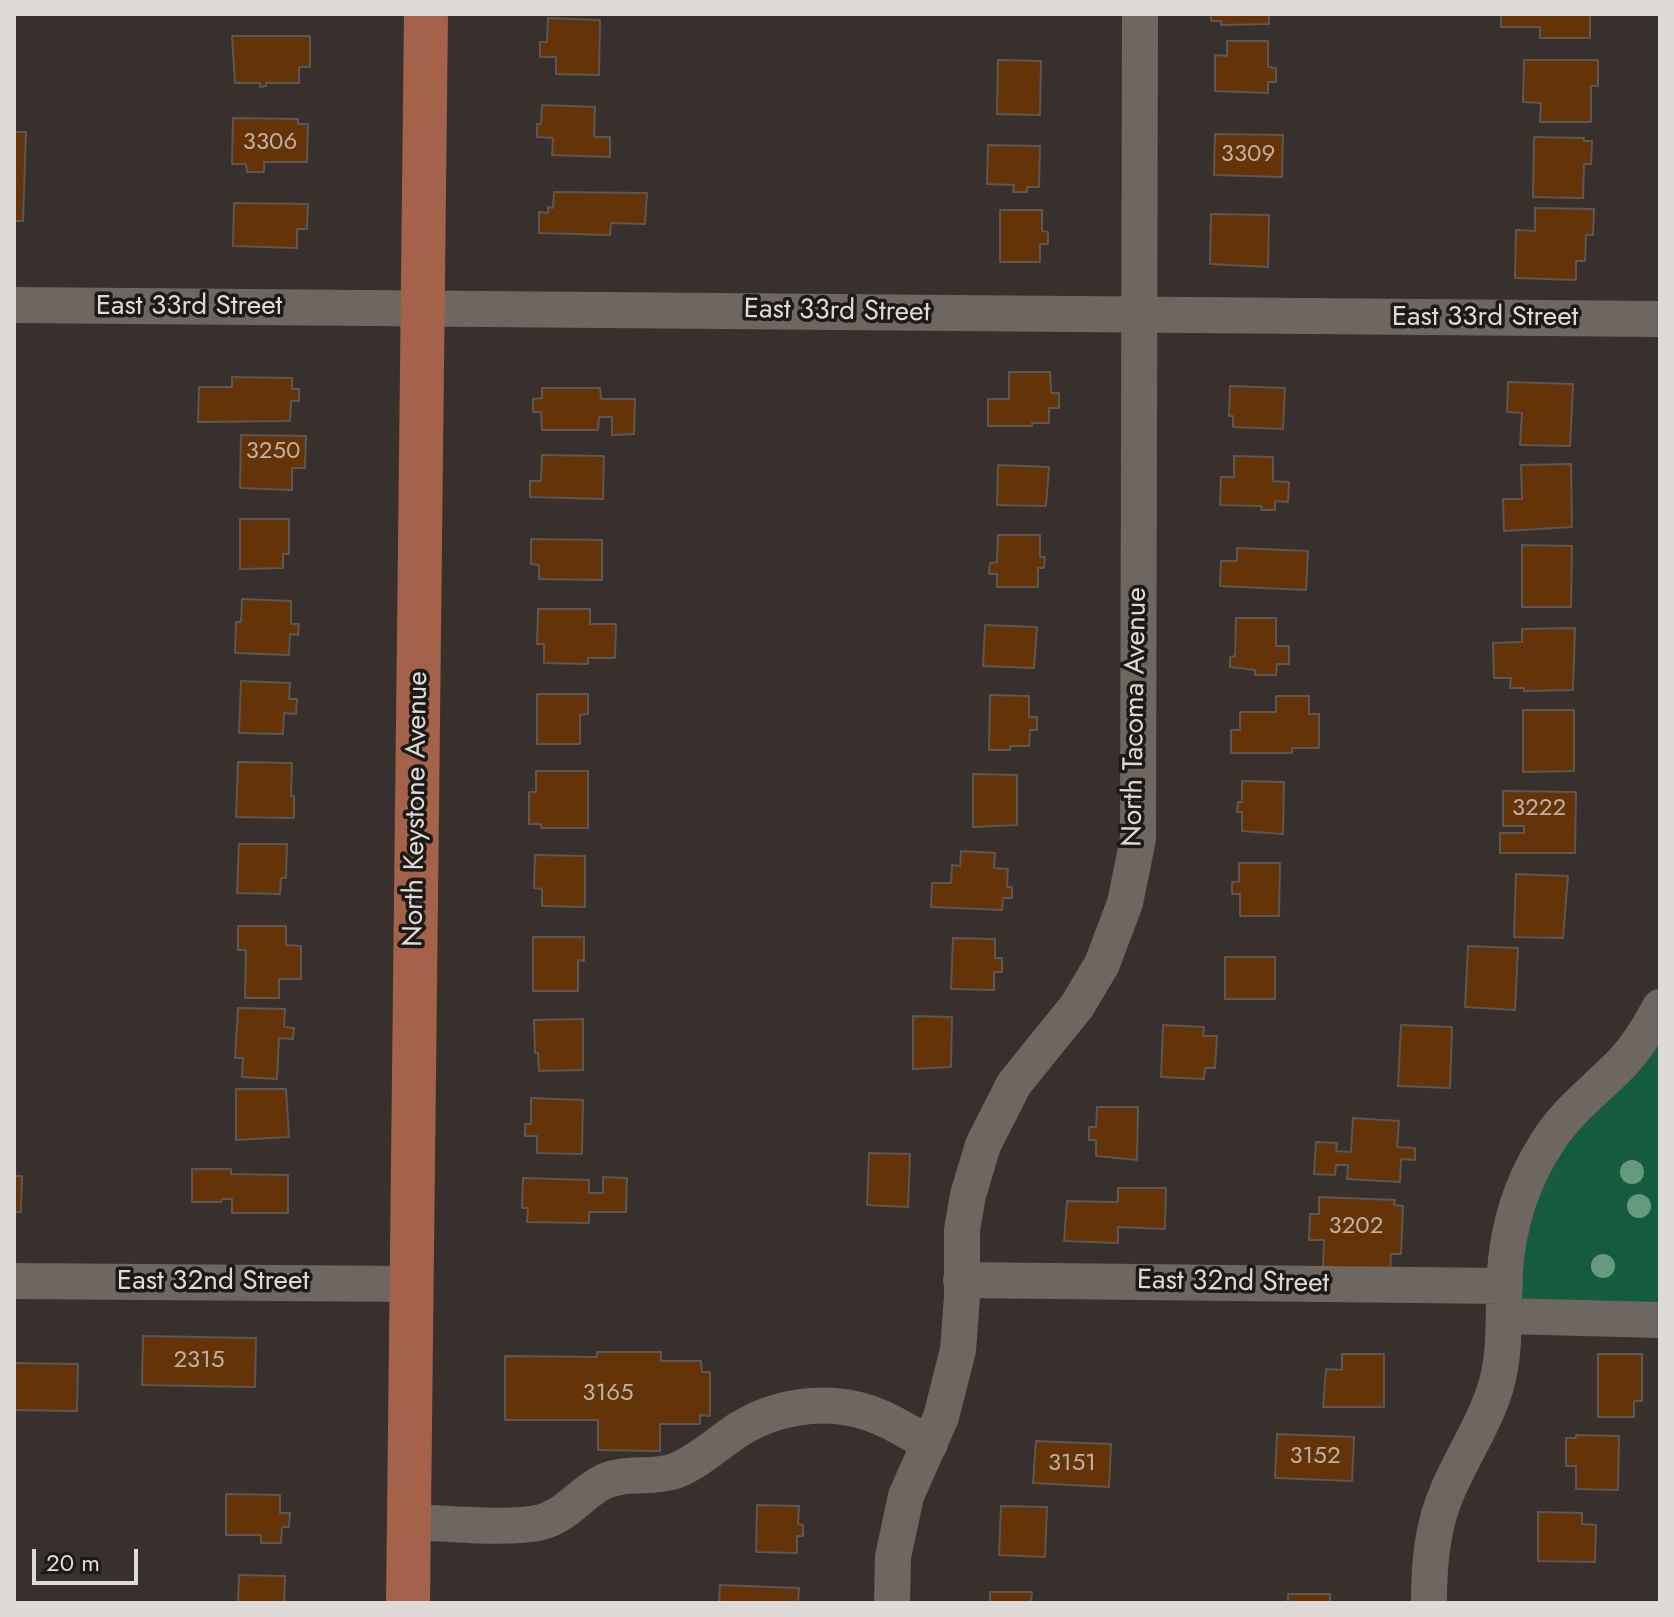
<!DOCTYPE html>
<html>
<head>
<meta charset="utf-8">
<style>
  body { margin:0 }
  #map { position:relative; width:1674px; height:1617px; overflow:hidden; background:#37302c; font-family:Jost,sans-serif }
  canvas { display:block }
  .frame { position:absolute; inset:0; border:16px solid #dedad7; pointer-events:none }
  .scale { position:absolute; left:32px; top:1549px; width:106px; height:36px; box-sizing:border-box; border:4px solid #dedad7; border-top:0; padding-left:10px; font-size:24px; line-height:28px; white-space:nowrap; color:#dedad7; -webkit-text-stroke:6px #1c1917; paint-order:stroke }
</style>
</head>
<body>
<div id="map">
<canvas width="1674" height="1617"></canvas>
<div class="frame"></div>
<div class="scale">20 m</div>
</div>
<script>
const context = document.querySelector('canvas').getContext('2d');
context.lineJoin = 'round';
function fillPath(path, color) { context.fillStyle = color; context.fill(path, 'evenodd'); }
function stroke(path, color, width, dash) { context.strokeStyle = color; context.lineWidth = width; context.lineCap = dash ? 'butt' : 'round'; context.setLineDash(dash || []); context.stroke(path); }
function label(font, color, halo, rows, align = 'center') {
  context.font = font + ' Jost,sans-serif'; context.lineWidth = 7; context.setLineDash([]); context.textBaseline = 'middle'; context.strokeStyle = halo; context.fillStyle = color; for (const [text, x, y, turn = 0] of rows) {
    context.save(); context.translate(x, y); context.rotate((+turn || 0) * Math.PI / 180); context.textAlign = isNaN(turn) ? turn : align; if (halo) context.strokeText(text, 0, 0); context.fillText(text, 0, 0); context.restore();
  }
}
const green = new Path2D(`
  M 1660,1007 L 1660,1320 L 1513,1306 L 1512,1224 Z`);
const building = new Path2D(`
  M 1211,14 L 1269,14 L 1269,24 L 1221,25 L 1221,21 L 1211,21 Z
  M 1501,14 L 1590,14 L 1590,38 L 1540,38 L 1540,27 L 1501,27 Z
  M 548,18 L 600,20 L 599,75 L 556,74 L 556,57 L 540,57 L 540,42 L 547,42 Z
  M 232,36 L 310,36 L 310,67 L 299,67 L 299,83 L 266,83 L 266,86 L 260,87 L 260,83 L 235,83 Z
  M 1227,41 L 1268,41 L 1268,67 L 1276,68 L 1276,82 L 1268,82 L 1268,93 L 1215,91 L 1215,55 L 1227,56 Z
  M 998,60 L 1041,61 L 1040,115 L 997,114 Z
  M 1524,60 L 1598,60 L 1598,86 L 1591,86 L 1591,122 L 1540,122 L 1541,103 L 1523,102 Z
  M 542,105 L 595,107 L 594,137 L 610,137 L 610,157 L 552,155 L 553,138 L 537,137 L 537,124 L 541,124 Z
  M 233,118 L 298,119 L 298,124 L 308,124 L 307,162 L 264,162 L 264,172 L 247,172 L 246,164 L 232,164 Z
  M 14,132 L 26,132 L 23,221 L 14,221 Z
  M 1215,134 L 1283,135 L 1282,177 L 1214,175 Z
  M 1534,137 L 1584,138 L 1584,141 L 1592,141 L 1591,164 L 1584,164 L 1583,198 L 1533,197 Z
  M 988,145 L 1040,146 L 1039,187 L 1027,187 L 1027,192 L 1013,192 L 1014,185 L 987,184 Z
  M 554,192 L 647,193 L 645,224 L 611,223 L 610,235 L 539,233 L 539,212 L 548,213 L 548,207 L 553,208 Z
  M 234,203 L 308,204 L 307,229 L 297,229 L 297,248 L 233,246 Z
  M 1535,208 L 1594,209 L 1593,235 L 1586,235 L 1585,261 L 1576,261 L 1576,280 L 1515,278 L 1516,230 L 1535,231 Z
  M 1000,210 L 1042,210 L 1042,231 L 1048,232 L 1048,244 L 1040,244 L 1040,262 L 1000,262 Z
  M 1211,214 L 1269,215 L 1268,267 L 1210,264 Z
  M 1009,372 L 1050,372 L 1051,393 L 1059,393 L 1059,408 L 1049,408 L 1049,423 L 1032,423 L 1032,426 L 988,426 L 988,399 L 1009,399 Z
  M 232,377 L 292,378 L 292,389 L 299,389 L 299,401 L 291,401 L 290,421 L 198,422 L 199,387 L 232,387 Z
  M 1508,382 L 1573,384 L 1570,446 L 1520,445 L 1522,413 L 1507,412 Z
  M 1230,386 L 1285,388 L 1283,429 L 1233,427 L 1233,416 L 1229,416 Z
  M 542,388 L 600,388 L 601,399 L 635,399 L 634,434 L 612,435 L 612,417 L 599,417 L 598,430 L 542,430 L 541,412 L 533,412 L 533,399 L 542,398 Z
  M 241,435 L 306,436 L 305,468 L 292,468 L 292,490 L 240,488 Z
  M 542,455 L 604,456 L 603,499 L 530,497 L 530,481 L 541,481 Z
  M 1234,456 L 1273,457 L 1273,481 L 1289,482 L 1288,502 L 1275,501 L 1275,510 L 1261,510 L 1262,506 L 1220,505 L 1221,477 L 1234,477 Z
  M 1571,464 L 1572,527 L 1504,531 L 1503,499 L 1522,499 L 1521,465 Z
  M 998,465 L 1049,467 L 1046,506 L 997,505 Z
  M 240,519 L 289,519 L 289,554 L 283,554 L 283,568 L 240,569 Z
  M 998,535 L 1040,535 L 1040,557 L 1045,557 L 1044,568 L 1038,568 L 1038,587 L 997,587 L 997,574 L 989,574 L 990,563 L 997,562 Z
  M 531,539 L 602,540 L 602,580 L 539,579 L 539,565 L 531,564 Z
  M 1522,545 L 1572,546 L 1571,607 L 1522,607 Z
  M 1237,548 L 1308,551 L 1306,590 L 1220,586 L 1221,561 L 1237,561 Z
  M 242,599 L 291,601 L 291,624 L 299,624 L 298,635 L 290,634 L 289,655 L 235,653 L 236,622 L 241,622 Z
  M 538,609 L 590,609 L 590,624 L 616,624 L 615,658 L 588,658 L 588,664 L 544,663 L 544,644 L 537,644 Z
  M 1236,618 L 1276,618 L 1276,646 L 1289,646 L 1289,664 L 1277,664 L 1276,675 L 1255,675 L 1255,670 L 1230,667 L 1230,657 L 1235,656 Z
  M 985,625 L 1037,627 L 1034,668 L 983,666 Z
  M 1575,628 L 1573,690 L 1524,691 L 1524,688 L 1510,688 L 1511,678 L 1494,678 L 1493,643 L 1522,642 L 1522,629 Z
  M 241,681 L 290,683 L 289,699 L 297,699 L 296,714 L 284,713 L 283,734 L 239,733 Z
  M 537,694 L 588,694 L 588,714 L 580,715 L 580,744 L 537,744 Z
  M 990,695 L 1029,696 L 1029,717 L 1037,717 L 1037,730 L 1030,730 L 1029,746 L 1010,746 L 1010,750 L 989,750 Z
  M 1276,696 L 1309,696 L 1309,714 L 1319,714 L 1319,748 L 1292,748 L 1292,753 L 1231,753 L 1231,730 L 1240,730 L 1240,712 L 1276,712 Z
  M 1523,710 L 1574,710 L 1574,771 L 1523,772 Z
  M 238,762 L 292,763 L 291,796 L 294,796 L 294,818 L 236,817 Z
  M 536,771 L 588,771 L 588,828 L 541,828 L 541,824 L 529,824 L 529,792 L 536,792 Z
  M 973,774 L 1017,775 L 1017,825 L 973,827 Z
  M 1242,781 L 1284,782 L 1283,834 L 1242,831 L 1242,812 L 1237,812 L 1238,802 L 1242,802 Z
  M 1503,791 L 1576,792 L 1575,853 L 1500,853 L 1500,833 L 1524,833 L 1524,826 L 1503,826 Z
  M 239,844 L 287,844 L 286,878 L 281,878 L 280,894 L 237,893 Z
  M 961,851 L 995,853 L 994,868 L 1008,869 L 1007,887 L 1012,887 L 1012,898 L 1003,898 L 1002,910 L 931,907 L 932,883 L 951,883 L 952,865 L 960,866 Z
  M 535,855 L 585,856 L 585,907 L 542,906 L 542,889 L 534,888 Z
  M 1239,863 L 1280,863 L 1279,916 L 1240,916 L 1240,894 L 1232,894 L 1232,882 L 1239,882 Z
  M 1516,874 L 1568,876 L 1563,938 L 1514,937 Z
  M 238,926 L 286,926 L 286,945 L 301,946 L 301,979 L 279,979 L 279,998 L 245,998 L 246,950 L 238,950 Z
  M 533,937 L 584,937 L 584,961 L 578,960 L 578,991 L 533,991 Z
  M 953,938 L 995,939 L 995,958 L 1002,958 L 1002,972 L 994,972 L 994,990 L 951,989 Z
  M 1468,946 L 1518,948 L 1515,1010 L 1465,1007 Z
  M 1225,957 L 1275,957 L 1275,999 L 1225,999 Z
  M 238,1008 L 285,1009 L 284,1027 L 294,1028 L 293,1039 L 279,1038 L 277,1079 L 242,1077 L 243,1058 L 235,1058 Z
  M 913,1016 L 952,1017 L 951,1067 L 913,1069 Z
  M 583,1019 L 583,1070 L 539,1071 L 538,1053 L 535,1053 L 534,1020 Z
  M 1163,1025 L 1204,1027 L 1203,1036 L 1217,1036 L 1215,1068 L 1205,1068 L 1204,1079 L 1161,1077 Z
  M 1401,1025 L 1452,1027 L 1450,1088 L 1398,1086 Z
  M 236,1089 L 286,1089 L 289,1137 L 236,1140 Z
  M 531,1098 L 583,1100 L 582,1154 L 537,1153 L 537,1136 L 525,1136 L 525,1124 L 531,1124 Z
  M 1097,1107 L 1138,1107 L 1137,1160 L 1096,1156 L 1096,1140 L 1089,1140 L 1089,1127 L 1096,1127 Z
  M 1353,1118 L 1399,1121 L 1397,1147 L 1415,1148 L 1415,1160 L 1401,1159 L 1400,1182 L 1347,1179 L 1348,1165 L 1336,1165 L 1335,1175 L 1314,1174 L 1316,1142 L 1337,1143 L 1336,1151 L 1351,1152 Z
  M 869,1153 L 910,1154 L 908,1207 L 867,1205 Z
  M 192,1169 L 231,1169 L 231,1174 L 288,1175 L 288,1213 L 232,1213 L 232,1199 L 222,1199 L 221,1202 L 192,1202 Z
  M 14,1176 L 22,1176 L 21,1212 L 14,1212 Z
  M 603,1177 L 627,1178 L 626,1212 L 589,1212 L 589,1223 L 527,1222 L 528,1208 L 522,1208 L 523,1178 L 589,1180 L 589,1193 L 603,1193 Z
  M 1118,1188 L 1166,1188 L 1165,1229 L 1118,1227 L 1118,1243 L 1064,1241 L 1067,1201 L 1118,1202 Z
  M 1319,1197 L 1395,1200 L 1394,1205 L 1403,1206 L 1401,1254 L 1391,1254 L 1390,1271 L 1323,1268 L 1324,1240 L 1309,1240 L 1310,1214 L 1319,1214 Z
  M 143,1336 L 256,1338 L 255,1387 L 142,1385 Z
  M 597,1352 L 661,1352 L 661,1361 L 701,1361 L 702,1372 L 710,1372 L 710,1416 L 700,1415 L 700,1424 L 660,1424 L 660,1451 L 598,1450 L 598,1420 L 505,1420 L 505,1356 L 597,1357 Z
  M 1342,1354 L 1384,1354 L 1384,1407 L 1323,1407 L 1326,1369 L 1342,1370 Z
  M 1598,1354 L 1642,1354 L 1642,1401 L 1634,1401 L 1634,1417 L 1598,1417 Z
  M 14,1363 L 78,1364 L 77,1411 L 14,1410 Z
  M 1277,1434 L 1354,1437 L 1352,1481 L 1275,1478 Z
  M 1576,1435 L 1619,1436 L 1618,1490 L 1576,1489 L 1576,1466 L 1566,1466 L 1566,1438 L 1576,1438 Z
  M 1036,1441 L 1111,1444 L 1109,1487 L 1033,1483 Z
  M 226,1494 L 280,1495 L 280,1513 L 290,1513 L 289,1527 L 282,1527 L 281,1543 L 261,1543 L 261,1535 L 226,1535 Z
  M 757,1505 L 799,1506 L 798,1524 L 803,1525 L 803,1536 L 797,1536 L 797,1553 L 756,1552 Z
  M 1001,1506 L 1047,1507 L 1045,1557 L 999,1555 Z
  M 1538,1512 L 1582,1513 L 1582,1524 L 1596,1525 L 1595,1562 L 1538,1561 Z
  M 239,1575 L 285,1576 L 284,1603 L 238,1603 Z
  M 720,1585 L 799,1588 L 798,1603 L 719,1603 Z
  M 990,1592 L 1032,1592 L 1031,1603 L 990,1603 Z
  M 1288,1594 L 1330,1594 L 1330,1603 L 1288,1603 Z`);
const minor = new Path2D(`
  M 14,305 L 1660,319
  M 961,1280 L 1505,1286
  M 14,1281 L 411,1284
  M 1505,1316 L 1660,1320
  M 409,1522 C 445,1523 509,1530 542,1522 C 567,1515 581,1493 603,1482 C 625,1471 652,1479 675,1471 C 700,1461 719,1442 741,1428 C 776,1407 820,1400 859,1410 C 884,1416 908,1432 930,1444
  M 892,1603 L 893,1557 L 906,1496 L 941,1417 L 958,1350 L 962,1297 L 962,1230 L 968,1195 L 983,1145 L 1014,1084 L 1077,1006 L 1102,964 L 1125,903 L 1138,839 L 1140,14
  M 1429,1603 C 1429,1564 1432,1526 1448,1490 C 1463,1455 1485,1423 1496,1386 C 1507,1348 1502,1310 1505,1271 C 1508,1227 1521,1184 1545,1146 C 1565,1112 1596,1090 1623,1062 C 1638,1046 1650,1026 1660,1007`);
const major = new Path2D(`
  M 408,1603 L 426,14`);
const trees = [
  [1632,1172],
  [1639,1206],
  [1603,1266]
];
const numberNames = [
  ["3306",270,143],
  ["3309",1248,155],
  ["3250",273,452],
  ["3222",1539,809],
  ["3202",1356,1227],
  ["2315",199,1361],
  ["3165",608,1394],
  ["3152",1315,1457],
  ["3151",1072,1464]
];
const streetNames = [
  ["East 33rd Street",189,307],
  ["East 33rd Street",837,312,1],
  ["East 33rd Street",1485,318],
  ["North Tacoma Avenue",1136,717,-89],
  ["North Keystone Avenue",417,809,-89],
  ["East 32nd Street",213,1282],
  ["East 32nd Street",1233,1283,1]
];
fillPath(green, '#145b3f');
fillPath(building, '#643308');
stroke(building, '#5d5651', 2);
stroke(minor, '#6d6661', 36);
stroke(major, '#a36249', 44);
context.fillStyle = '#669a7e';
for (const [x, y] of trees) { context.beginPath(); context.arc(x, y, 12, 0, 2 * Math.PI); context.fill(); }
label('24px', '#c0b0a3', null, numberNames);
label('28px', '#dedad7', '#1c1917', streetNames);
</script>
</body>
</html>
